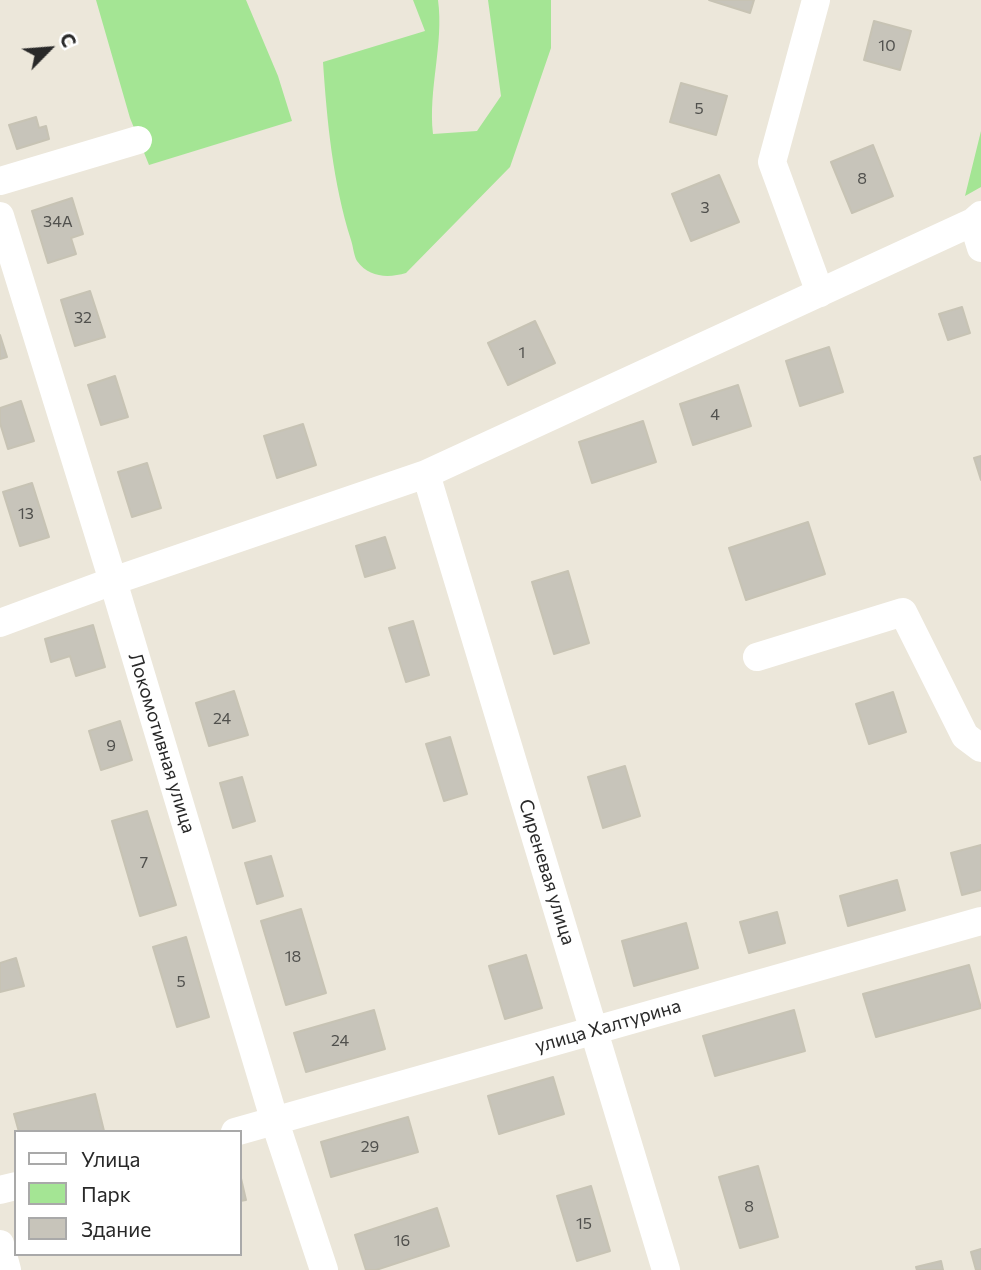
<!DOCTYPE html>
<html>
<head>
<meta charset="utf-8">
<style>
  body { margin:0 }
  #map { position:relative; width:981px; height:1270px; overflow:hidden; background:#ece7da; font-family:Commissioner,sans-serif }
  canvas { display:block }
  .legend { position:absolute; left:14px; top:1130px; width:228px; height:126px; box-sizing:border-box; background:#fff; border:2px solid #a9a9a9; margin:0; padding:9px 12px; list-style:none; font-size:21px; color:#292929 }
  .legend li { display:flex; align-items:center; gap:14px; height:35px }
  .legend b { width:35px; border:2px solid #a9a9a9 }
  .north { position:absolute; left:14px; top:14px; width:70px; height:70px; -webkit-text-stroke:5px #fff; paint-order:stroke; rotate:65deg; font-size:19px; font-weight:700; line-height:28px; text-align:center; color:#292929 }
  .north::after { content:''; display:block; margin:auto; width:24px; height:32px; background:#292929; clip-path:polygon(50% 0,100% 100%,50% 72%,0 100%) }
</style>
</head>
<body>
<div id="map">
<canvas width="981" height="1270"></canvas>
<ul class="legend">
<li><b style="height:9px;background:#fff"></b>Улица</li>
<li><b style="height:19px;background:#a4e594"></b>Парк</li>
<li><b style="height:19px;background:#c7c4ba"></b>Здание</li>
</ul>
<div class="north">С</div>
</div>
<script>
const context = document.querySelector('canvas').getContext('2d');
context.lineJoin = 'round';
function fillPath(path, color) { context.fillStyle = color; context.fill(path, 'evenodd'); }
function stroke(path, color, width, dash) { context.strokeStyle = color; context.lineWidth = width; context.lineCap = dash ? 'butt' : 'round'; context.setLineDash(dash || []); context.stroke(path); }
function label(font, color, halo, rows, align = 'center') {
  context.font = font + ' Commissioner,sans-serif'; context.lineWidth = 7; context.setLineDash([]); context.textBaseline = 'middle'; context.strokeStyle = halo; context.fillStyle = color; for (const [text, x, y, turn = 0] of rows) {
    context.save(); context.translate(x, y); context.rotate((+turn || 0) * Math.PI / 180); context.textAlign = isNaN(turn) ? turn : align; if (halo) context.strokeText(text, 0, 0); context.fillText(text, 0, 0); context.restore();
  }
}
const green = new Path2D(`
  M 96,0 L 246,0 L 278,76 L 292,121 L 149,165 L 130,118 Z
  M 413,0 L 438,0 C 444,44 428,89 433,134 L 477,131 L 501,96 L 488,0 L 551,0 L 551,48 L 510,167 L 406,273 C 389,278 369,278 357,261 C 354,256 353,246 351,240 C 333,183 327,122 323,62 L 425,31 Z
  M 981,131 L 981,187 L 965,196 Z`);
const building = new Path2D(`
  M 709,0 L 754,0 L 750,13 Z
  M 874,21 L 911,31 L 900,70 L 864,60 Z
  M 681,83 L 727,96 L 716,135 L 670,122 Z
  M 36,117 L 39,128 L 46,126 L 49,139 L 17,149 L 9,125 Z
  M 873,145 L 893,196 L 852,213 L 831,162 Z
  M 719,175 L 739,222 L 691,241 L 672,194 Z
  M 72,198 L 83,234 L 71,238 L 76,254 L 48,263 L 32,211 Z
  M 90,291 L 105,337 L 75,346 L 61,300 Z
  M 962,307 L 970,333 L 948,340 L 939,314 Z
  M 535,321 L 555,363 L 508,385 L 488,343 Z
  M 0,335 L 7,357 L 0,359 Z
  M 829,347 L 843,392 L 800,406 L 786,361 Z
  M 115,376 L 128,417 L 101,425 L 88,385 Z
  M 738,385 L 751,426 L 693,445 L 680,404 Z
  M 21,401 L 34,441 L 8,449 L 0,423 L 0,408 Z
  M 643,421 L 656,462 L 592,483 L 579,442 Z
  M 303,424 L 316,465 L 277,478 L 264,436 Z
  M 981,456 L 981,480 L 974,458 Z
  M 147,463 L 161,508 L 132,517 L 118,472 Z
  M 32,483 L 49,537 L 20,546 L 3,492 Z
  M 808,522 L 825,574 L 746,600 L 729,548 Z
  M 385,537 L 395,568 L 365,577 L 356,546 Z
  M 568,571 L 589,643 L 554,654 L 532,582 Z
  M 413,621 L 429,675 L 406,682 L 389,628 Z
  M 93,625 L 105,667 L 76,676 L 70,656 L 51,662 L 45,639 Z
  M 234,691 L 248,735 L 209,746 L 196,703 Z
  M 893,692 L 906,732 L 869,744 L 856,704 Z
  M 120,721 L 132,760 L 101,770 L 89,731 Z
  M 450,737 L 467,794 L 444,801 L 426,744 Z
  M 625,766 L 640,816 L 603,828 L 588,777 Z
  M 242,777 L 255,821 L 233,828 L 220,783 Z
  M 147,811 L 176,905 L 140,916 L 112,821 Z
  M 981,845 L 981,890 L 962,895 L 951,853 Z
  M 271,856 L 283,896 L 257,904 L 245,863 Z
  M 897,880 L 905,910 L 848,926 L 840,896 Z
  M 301,909 L 326,993 L 286,1005 L 261,921 Z
  M 777,912 L 785,943 L 749,953 L 740,922 Z
  M 686,923 L 698,968 L 634,986 L 622,941 Z
  M 186,937 L 209,1017 L 177,1027 L 153,947 Z
  M 526,955 L 542,1008 L 505,1019 L 489,966 Z
  M 16,958 L 24,986 L 0,992 L 0,963 Z
  M 969,965 L 981,1008 L 876,1037 L 863,994 Z
  M 374,1010 L 385,1049 L 306,1072 L 294,1033 Z
  M 794,1010 L 805,1051 L 715,1076 L 703,1036 Z
  M 553,1077 L 564,1114 L 499,1134 L 488,1096 Z
  M 95,1094 L 104,1131 L 19,1132 L 14,1114 Z
  M 408,1117 L 418,1152 L 331,1177 L 321,1142 Z
  M 758,1166 L 778,1237 L 740,1248 L 719,1177 Z
  M 240,1174 L 246,1200 L 240,1201 Z
  M 591,1186 L 610,1251 L 577,1261 L 557,1196 Z
  M 437,1208 L 449,1246 L 376,1270 L 366,1270 L 355,1235 Z
  M 981,1249 L 981,1270 L 976,1270 L 971,1252 Z
  M 941,1261 L 943,1270 L 917,1270 L 916,1267 Z`);
const minor = new Path2D(`
  M 816,0 L 772,162 L 820,293
  M 0,181 L 138,140
  M 981,215 L 973,222 L 981,248
  M 0,216 L 113,581 L 275,1122 L 324,1270
  M 426,474 L 666,1270
  M 0,623 L 113,581 L 426,474 L 973,222
  M 757,657 L 903,612 L 965,736 L 981,748
  M 235,1132 L 981,921
  M 0,1190 L 16,1186
  M 0,1244 L 7,1270`);
const numberNames = [
  ["10",887,46],
  ["5",699,109],
  ["8",862,179],
  ["3",705,208],
  ["34А",58,222],
  ["32",83,318],
  ["1",522,353],
  ["4",715,415],
  ["13",26,514],
  ["24",222,719],
  ["9",111,746],
  ["7",144,863],
  ["18",293,957],
  ["5",181,982],
  ["24",340,1041],
  ["29",370,1147],
  ["8",749,1207],
  ["15",584,1224],
  ["16",402,1241]
];
const streetNames = [
  ["Локомотивная улица",162,743,73],
  ["Сиреневая улица",547,872,73],
  ["улица Халтурина",608,1026,-16]
];
fillPath(green, '#a4e594');
fillPath(building, '#c7c4ba');
stroke(building, '#c7c3b4', 2);
stroke(minor, '#fff', 28);
label('16px', '#50504d', null, numberNames);
label('19px', '#292929', '#fff', streetNames);
</script>
</body>
</html>
